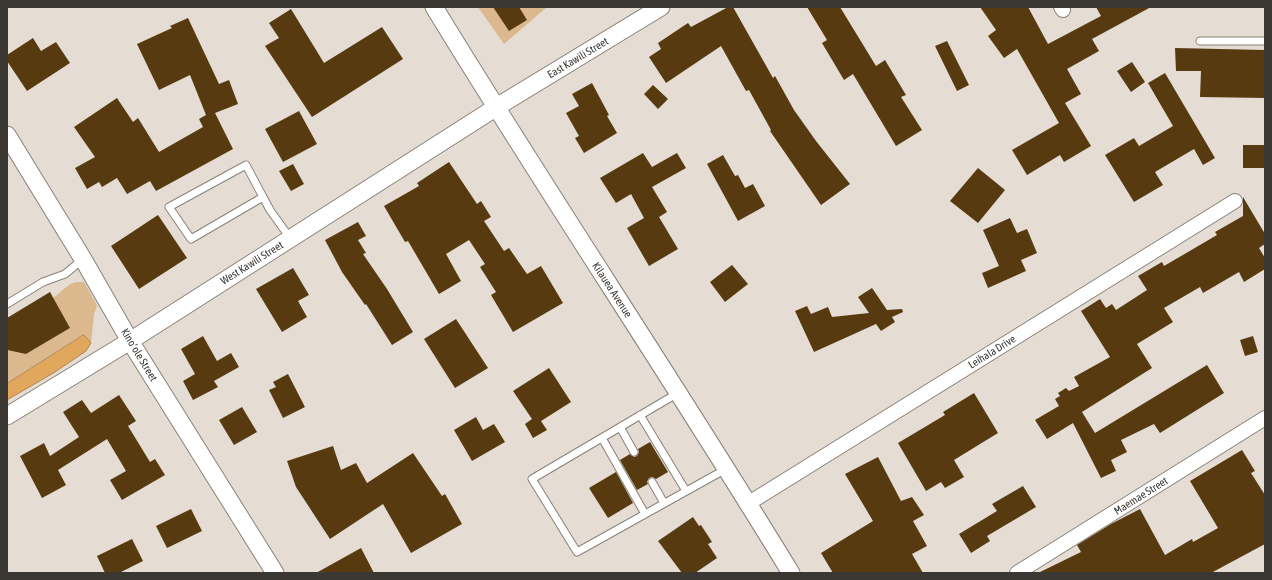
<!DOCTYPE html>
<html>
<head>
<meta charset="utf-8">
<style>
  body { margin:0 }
  #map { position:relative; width:1272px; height:580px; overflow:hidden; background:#e5ddd3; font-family:"Asap Condensed",sans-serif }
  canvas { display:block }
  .frame { position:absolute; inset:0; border:8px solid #3b3834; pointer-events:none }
</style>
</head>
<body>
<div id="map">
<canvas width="1272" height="580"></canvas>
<div class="frame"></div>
</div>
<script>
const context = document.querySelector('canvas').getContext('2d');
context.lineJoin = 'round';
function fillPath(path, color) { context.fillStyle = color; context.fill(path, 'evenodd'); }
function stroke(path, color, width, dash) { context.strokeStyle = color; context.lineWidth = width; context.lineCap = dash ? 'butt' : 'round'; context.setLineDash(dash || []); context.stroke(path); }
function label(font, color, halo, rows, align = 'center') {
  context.font = font + ' "Asap Condensed",sans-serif'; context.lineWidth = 4; context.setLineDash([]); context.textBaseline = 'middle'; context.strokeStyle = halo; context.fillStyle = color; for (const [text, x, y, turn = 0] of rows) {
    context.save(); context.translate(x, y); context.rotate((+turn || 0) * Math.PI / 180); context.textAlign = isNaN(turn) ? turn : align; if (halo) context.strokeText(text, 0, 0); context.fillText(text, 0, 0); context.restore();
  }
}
const green = new Path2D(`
  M 478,7 L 547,7 L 504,44 Z
  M 76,282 L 84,282 L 97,305 L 94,315 L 91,343 L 83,335 L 7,384 L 7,350 L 26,354 L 70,328 L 53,298 L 70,284 Z`);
const water = new Path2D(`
  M 84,335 L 91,343 L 86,351 L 55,372 L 7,400 L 7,384 Z`);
const building = new Path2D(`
  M 493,7 L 519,7 L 527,20 L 509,31 Z
  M 728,7 L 733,7 L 773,78 L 775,76 L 794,110 L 816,141 L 850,184 L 821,205 L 770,131 L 771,130 L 749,90 L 746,91 L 721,46 L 666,83 L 649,57 L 661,49 L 658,43 L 688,23 L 691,27 Z
  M 807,7 L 840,7 L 876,66 L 885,60 L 906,95 L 901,97 L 922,130 L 896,146 L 853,74 L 844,80 L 822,43 L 827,40 Z
  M 980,7 L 1028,7 L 1048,44 L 1101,16 L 1096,7 L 1151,7 L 1092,39 L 1099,51 L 1067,69 L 1081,94 L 1065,103 L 1091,146 L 1064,162 L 1060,155 L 1027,175 L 1012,150 L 1059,123 L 1017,49 L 1004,58 L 988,36 L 996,30 Z
  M 291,9 L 324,63 L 382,27 L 403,59 L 312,117 L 265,46 L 279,38 L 269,23 Z
  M 188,18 L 219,84 L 229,80 L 238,104 L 215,113 L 233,149 L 156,191 L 150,181 L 127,194 L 117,178 L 102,187 L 99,182 L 87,189 L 75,168 L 95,157 L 74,127 L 117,98 L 133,122 L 138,118 L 159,152 L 203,127 L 199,119 L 206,115 L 190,75 L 159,90 L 137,44 L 172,28 L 170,26 Z
  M 33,38 L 41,51 L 56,42 L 70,63 L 27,91 L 7,61 L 7,55 Z
  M 947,41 L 969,85 L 957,91 L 935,46 Z
  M 1175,48 L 1265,50 L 1265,98 L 1200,97 L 1201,71 L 1176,71 Z
  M 1132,62 L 1145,82 L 1131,92 L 1117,71 Z
  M 1165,73 L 1215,158 L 1203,165 L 1194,149 L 1155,172 L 1163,185 L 1134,202 L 1105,155 L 1134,138 L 1139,146 L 1173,126 L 1148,83 Z
  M 592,83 L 609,115 L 607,116 L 617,133 L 584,153 L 575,138 L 579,136 L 566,113 L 579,106 L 572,94 Z
  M 653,85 L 668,99 L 658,109 L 644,94 Z
  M 299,111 L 317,144 L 283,162 L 265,129 Z
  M 1243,145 L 1265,145 L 1265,168 L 1243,168 Z
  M 643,153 L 652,167 L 677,153 L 686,168 L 652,187 L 667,212 L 659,217 L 678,249 L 649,266 L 627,228 L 644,218 L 631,194 L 616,203 L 600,178 Z
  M 723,155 L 735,176 L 738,175 L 745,188 L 753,184 L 765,206 L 738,221 L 707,164 Z
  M 449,162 L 477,204 L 481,201 L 491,217 L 484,221 L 504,251 L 509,248 L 527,274 L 541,266 L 563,303 L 513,332 L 491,295 L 496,292 L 480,267 L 485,264 L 469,240 L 446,254 L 461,281 L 439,294 L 408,241 L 405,242 L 384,206 L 419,186 L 417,183 Z
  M 293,164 L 304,184 L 291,191 L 279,171 Z
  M 978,168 L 1005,190 L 978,223 L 950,201 Z
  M 1243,197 L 1265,234 L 1265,244 L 1259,248 L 1265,258 L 1265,269 L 1244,282 L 1239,272 L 1203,293 L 1200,287 L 1164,308 L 1173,322 L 1137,344 L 1152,368 L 1082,412 L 1095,433 L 1207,365 L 1224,393 L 1160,433 L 1154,424 L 1121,440 L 1127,452 L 1111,460 L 1116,471 L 1101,478 L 1073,423 L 1047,439 L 1035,420 L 1059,406 L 1055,399 L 1060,396 L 1058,393 L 1066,388 L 1069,391 L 1079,386 L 1074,377 L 1110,357 L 1081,311 L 1100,299 L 1106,308 L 1112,304 L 1116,310 L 1147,290 L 1138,276 L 1162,262 L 1164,266 L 1217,235 L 1215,232 L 1243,216 Z
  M 158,215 L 187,258 L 139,289 L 111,246 Z
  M 1010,218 L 1017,233 L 1027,229 L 1037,253 L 1021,260 L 1026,271 L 988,288 L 982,273 L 999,266 L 983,230 Z
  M 358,222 L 366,236 L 358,240 L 366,253 L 363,254 L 387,289 L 413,332 L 392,345 L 366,304 L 365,305 L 342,272 L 325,240 Z
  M 732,265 L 748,284 L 725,302 L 710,282 Z
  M 293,268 L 309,295 L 298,301 L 307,317 L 282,332 L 256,289 Z
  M 872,288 L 887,310 L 902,309 L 903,312 L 892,317 L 895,322 L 881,331 L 876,324 L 814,352 L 795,311 L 807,306 L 811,314 L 828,307 L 832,317 L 869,313 L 858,297 Z
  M 50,292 L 70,328 L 26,354 L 7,350 L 7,318 Z
  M 456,319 L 488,368 L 455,388 L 424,339 Z
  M 203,336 L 217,361 L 231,353 L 239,367 L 214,381 L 218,387 L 193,400 L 183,381 L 195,374 L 181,349 Z
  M 1253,336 L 1258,352 L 1245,356 L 1240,340 Z
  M 549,368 L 571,402 L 541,421 L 547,430 L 533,438 L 525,424 L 532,419 L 513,391 Z
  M 288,374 L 305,407 L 283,418 L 269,390 L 276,387 L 273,382 Z
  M 974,393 L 998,433 L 954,460 L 964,477 L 945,488 L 941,482 L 926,491 L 898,443 L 945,415 L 943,412 Z
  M 119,395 L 136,421 L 128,426 L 150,462 L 155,459 L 165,475 L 122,500 L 110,480 L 126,471 L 107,439 L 58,470 L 66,485 L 42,498 L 20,456 L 44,443 L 50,456 L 79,437 L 63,412 L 82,400 L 91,413 Z
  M 242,407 L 257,432 L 234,445 L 219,420 Z
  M 476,417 L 483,430 L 494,424 L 505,442 L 472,461 L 454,430 Z
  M 650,442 L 668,472 L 656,479 L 652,477 L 649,478 L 647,482 L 648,484 L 637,490 L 620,460 L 630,454 L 634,457 L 637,456 L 639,452 L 638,449 Z
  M 333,446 L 341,470 L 356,463 L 367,483 L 413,453 L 442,496 L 445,494 L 462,524 L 411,553 L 383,504 L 330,539 L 296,487 L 287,461 Z
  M 1242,450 L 1255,471 L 1251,473 L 1265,495 L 1265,544 L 1211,573 L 1038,573 L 1081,552 L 1077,545 L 1111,524 L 1140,509 L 1165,555 L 1192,539 L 1193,542 L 1218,528 L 1190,481 Z
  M 878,457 L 901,501 L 912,497 L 924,515 L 913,521 L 927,546 L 912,554 L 923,573 L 833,573 L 821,553 L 873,521 L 845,474 Z
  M 616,472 L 633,503 L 608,518 L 589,488 Z
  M 1023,486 L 1036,507 L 987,536 L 990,541 L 971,553 L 959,534 L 997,511 L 992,504 Z
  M 191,509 L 202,531 L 167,548 L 156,526 Z
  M 693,517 L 699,526 L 701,525 L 712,542 L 708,544 L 717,558 L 695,573 L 682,573 L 658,541 Z
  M 132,539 L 143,561 L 119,573 L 105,573 L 97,556 Z
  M 361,548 L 374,573 L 316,573 Z`);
const service = new Path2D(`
  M 1200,41 L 1265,41
  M 246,165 L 263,197 L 191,239 L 169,207 Z
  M 263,197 L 270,210 L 290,238
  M 7,304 L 43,282 L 65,274 L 83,259
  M 678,393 L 532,479 L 577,552 L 726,469
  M 640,415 L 686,491
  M 620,427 L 634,452
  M 602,438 L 645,514
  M 652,482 L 664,503`);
const minor = new Path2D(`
  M 1061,7 L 1063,10
  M 749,503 L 1235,201
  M 1017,573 L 1265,418`);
const tertiary = new Path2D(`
  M 434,7 C 550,197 675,383 791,573
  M 7,135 L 83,259 L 130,341 L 275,573
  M 7,416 L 130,341 L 495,108 L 661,7`);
const streetNames = [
  ["East Kawili Street",578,58,-31],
  ["West Kawili Street",252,263,-32],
  ["Kilauea Avenue",612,290,57],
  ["Leihala Drive",992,352,-32],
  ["Kinoʻole Street",139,355,59],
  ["Maemae Street",1141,496,-32]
];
fillPath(green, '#dbb88d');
fillPath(water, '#e1a75c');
stroke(water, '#af8650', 1);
fillPath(building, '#573a10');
stroke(service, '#898179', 9);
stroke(minor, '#898179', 16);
stroke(tertiary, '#898179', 19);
stroke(service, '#fff', 7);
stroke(minor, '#fff', 14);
stroke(tertiary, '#fff', 17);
label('11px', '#3b3834', '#fff', streetNames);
</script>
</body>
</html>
